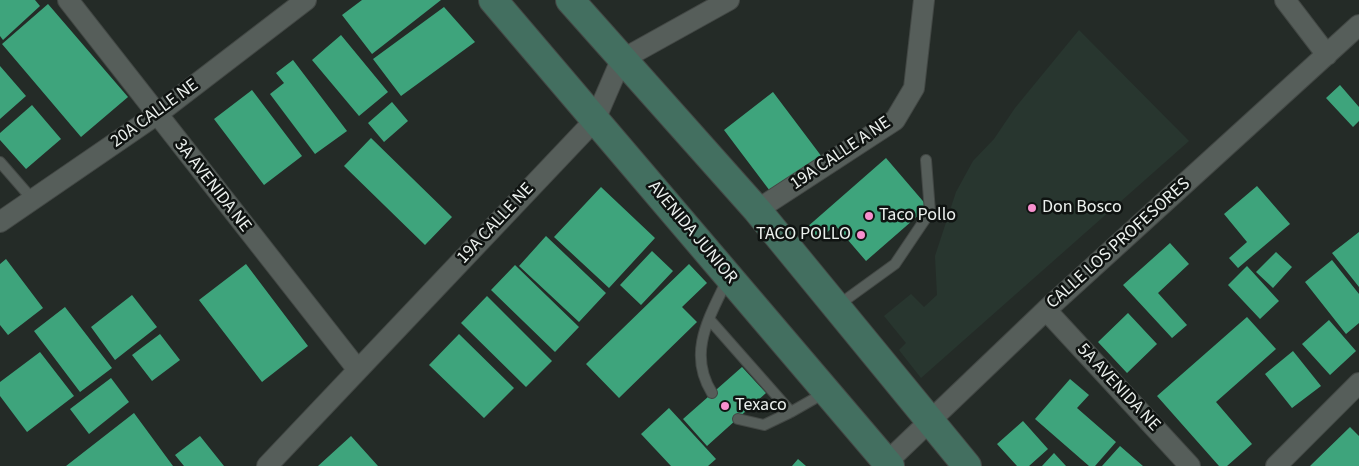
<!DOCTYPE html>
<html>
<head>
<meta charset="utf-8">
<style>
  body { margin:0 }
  canvas { display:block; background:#242b27 }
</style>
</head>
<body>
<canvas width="1359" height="466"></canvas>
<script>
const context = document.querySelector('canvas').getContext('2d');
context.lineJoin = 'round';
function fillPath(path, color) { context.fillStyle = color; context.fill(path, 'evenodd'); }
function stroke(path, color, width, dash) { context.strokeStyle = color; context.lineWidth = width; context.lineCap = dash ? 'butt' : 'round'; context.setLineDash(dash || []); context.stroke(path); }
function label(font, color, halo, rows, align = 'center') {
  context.font = font + ' "Source Sans 3",sans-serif'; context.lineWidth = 5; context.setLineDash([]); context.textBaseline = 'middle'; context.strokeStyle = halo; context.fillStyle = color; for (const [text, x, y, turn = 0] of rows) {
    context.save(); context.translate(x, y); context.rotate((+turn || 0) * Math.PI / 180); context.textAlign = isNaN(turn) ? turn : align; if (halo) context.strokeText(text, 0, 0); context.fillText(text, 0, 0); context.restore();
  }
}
const built = new Path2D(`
  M 1079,30 L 1189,141 L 921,378 L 899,350 L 906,343 L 884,316 L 911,294 L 924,307 L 937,295 L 935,256 L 956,192 L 973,161 L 994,139 L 1015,108 Z`);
const building = new Path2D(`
  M 0,0 L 35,0 L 40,6 L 3,40 L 0,36 Z
  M 362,0 L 441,0 L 372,54 L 342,15 Z
  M 48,4 L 128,97 L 81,137 L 2,44 Z
  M 444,7 L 475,42 L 401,96 L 373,59 Z
  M 341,35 L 388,92 L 359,116 L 312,60 Z
  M 293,60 L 347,131 L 315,154 L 270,94 L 284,83 L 276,73 Z
  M 0,66 L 26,96 L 0,119 Z
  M 1340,85 L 1359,107 L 1359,121 L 1353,127 L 1326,98 Z
  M 252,90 L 302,156 L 264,185 L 214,119 Z
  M 773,92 L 822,157 L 773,195 L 724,130 Z
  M 392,102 L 408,121 L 384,142 L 368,123 Z
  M 32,105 L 61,139 L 26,169 L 0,140 L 0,133 Z
  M 371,138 L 452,217 L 425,245 L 344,166 Z
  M 886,158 L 928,207 L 866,261 L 835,225 L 818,241 L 806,228 Z
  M 1257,186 L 1290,224 L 1238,268 L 1229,258 L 1247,242 L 1224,214 Z
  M 601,187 L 655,238 L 609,288 L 554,237 Z
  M 1359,232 L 1359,287 L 1332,253 Z
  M 546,236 L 606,293 L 579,322 L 519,266 Z
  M 1170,243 L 1189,264 L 1158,293 L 1187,325 L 1172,338 L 1123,285 Z
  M 652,251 L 673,271 L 641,305 L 620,285 Z
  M 1276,252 L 1292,267 L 1273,288 L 1256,272 Z
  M 6,259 L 43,308 L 8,335 L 0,325 L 0,264 Z
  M 1332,260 L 1359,294 L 1359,323 L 1346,334 L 1305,282 Z
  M 246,264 L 308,346 L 262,382 L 199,300 Z
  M 689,264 L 707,283 L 682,307 L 697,322 L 619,398 L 586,364 Z
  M 515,265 L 579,327 L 555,352 L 491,290 Z
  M 1247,266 L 1279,301 L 1260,319 L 1228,285 Z
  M 132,295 L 157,327 L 115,360 L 91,327 Z
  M 487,296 L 552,361 L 526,387 L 461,323 Z
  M 65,307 L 112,368 L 80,392 L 34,331 Z
  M 1128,313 L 1157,344 L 1127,373 L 1098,342 Z
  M 1247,317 L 1276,349 L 1216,402 L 1252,444 L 1227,466 L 1219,466 L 1157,396 Z
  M 1329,320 L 1356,351 L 1330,375 L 1302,344 Z
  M 160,334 L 180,360 L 152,381 L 132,355 Z
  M 459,334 L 514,388 L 484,418 L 429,365 Z
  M 1293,351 L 1321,386 L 1292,408 L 1265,374 Z
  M 40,352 L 74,396 L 27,432 L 0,396 L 0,382 Z
  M 742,367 L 766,393 L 707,446 L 683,419 Z
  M 111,378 L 129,402 L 89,434 L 70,409 Z
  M 1070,379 L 1089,395 L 1077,408 L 1116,442 L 1095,466 L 1089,466 L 1035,419 Z
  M 669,408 L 716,459 L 708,466 L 671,466 L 641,434 Z
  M 134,413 L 173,466 L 66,466 Z
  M 1023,421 L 1048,449 L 1029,466 L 1017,466 L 997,444 Z
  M 1350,427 L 1359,436 L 1359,466 L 1310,466 Z
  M 200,436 L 224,466 L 184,466 L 175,455 Z
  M 351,436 L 378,466 L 318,466 Z
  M 1120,446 L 1143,466 L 1102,466 Z
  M 1054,453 L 1066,466 L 1042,466 Z
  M 798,459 L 806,466 L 792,466 Z`);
const service = new Path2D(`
  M 0,162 L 33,200
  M 837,306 L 895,264 L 930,212 L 926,160
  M 709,319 L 791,412
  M 712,393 C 687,353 709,318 727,280
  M 738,419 L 764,425 L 791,412 L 826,392`);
const minor = new Path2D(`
  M 68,0 L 358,370
  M 1285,0 L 1327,55
  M 757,210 L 895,120 L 914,88 L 924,0
  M 0,222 L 156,115 L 306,0
  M 1046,310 L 1190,466
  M 887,462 L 1046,310 L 1359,25
  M 267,466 L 595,120 L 621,60 L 729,0
  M 1276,466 L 1359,383`);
const secondary = new Path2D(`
  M 493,0 L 890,466
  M 570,0 L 757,210 L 967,466`);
const markers = [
  [1032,208,5,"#f790ce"],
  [869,216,5,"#f790ce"],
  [861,235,5,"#f790ce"],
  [725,406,5,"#f790ce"]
];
const streetNames = [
  ["20A CALLE NE",155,114,-36],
  ["19A CALLE A NE",841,154,-34],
  ["3A AVENIDA NE",212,186,52],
  ["19A CALLE NE",496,224,-47],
  ["AVENIDA JUNIOR",692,233,50],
  ["CALLE LOS PROFESORES",1119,244,-42],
  ["5A AVENIDA NE",1118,388,47]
];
const poiNames = [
  ["Don Bosco",1042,208],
  ["Taco Pollo",879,216],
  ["TACO POLLO",851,235,"right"],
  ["Texaco",735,406]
];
fillPath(built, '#28362f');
fillPath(building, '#3ea47c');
stroke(service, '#434845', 12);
stroke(minor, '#434845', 22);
stroke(secondary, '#434845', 30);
stroke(service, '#565e5a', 10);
stroke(minor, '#565e5a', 20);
stroke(secondary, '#436f60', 28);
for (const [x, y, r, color] of markers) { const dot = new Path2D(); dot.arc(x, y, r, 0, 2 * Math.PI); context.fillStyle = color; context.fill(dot); stroke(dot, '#0f1311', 2); }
label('18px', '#ecf1ee', '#0f1311', streetNames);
label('18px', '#ecf1ee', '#0f1311', poiNames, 'left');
</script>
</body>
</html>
